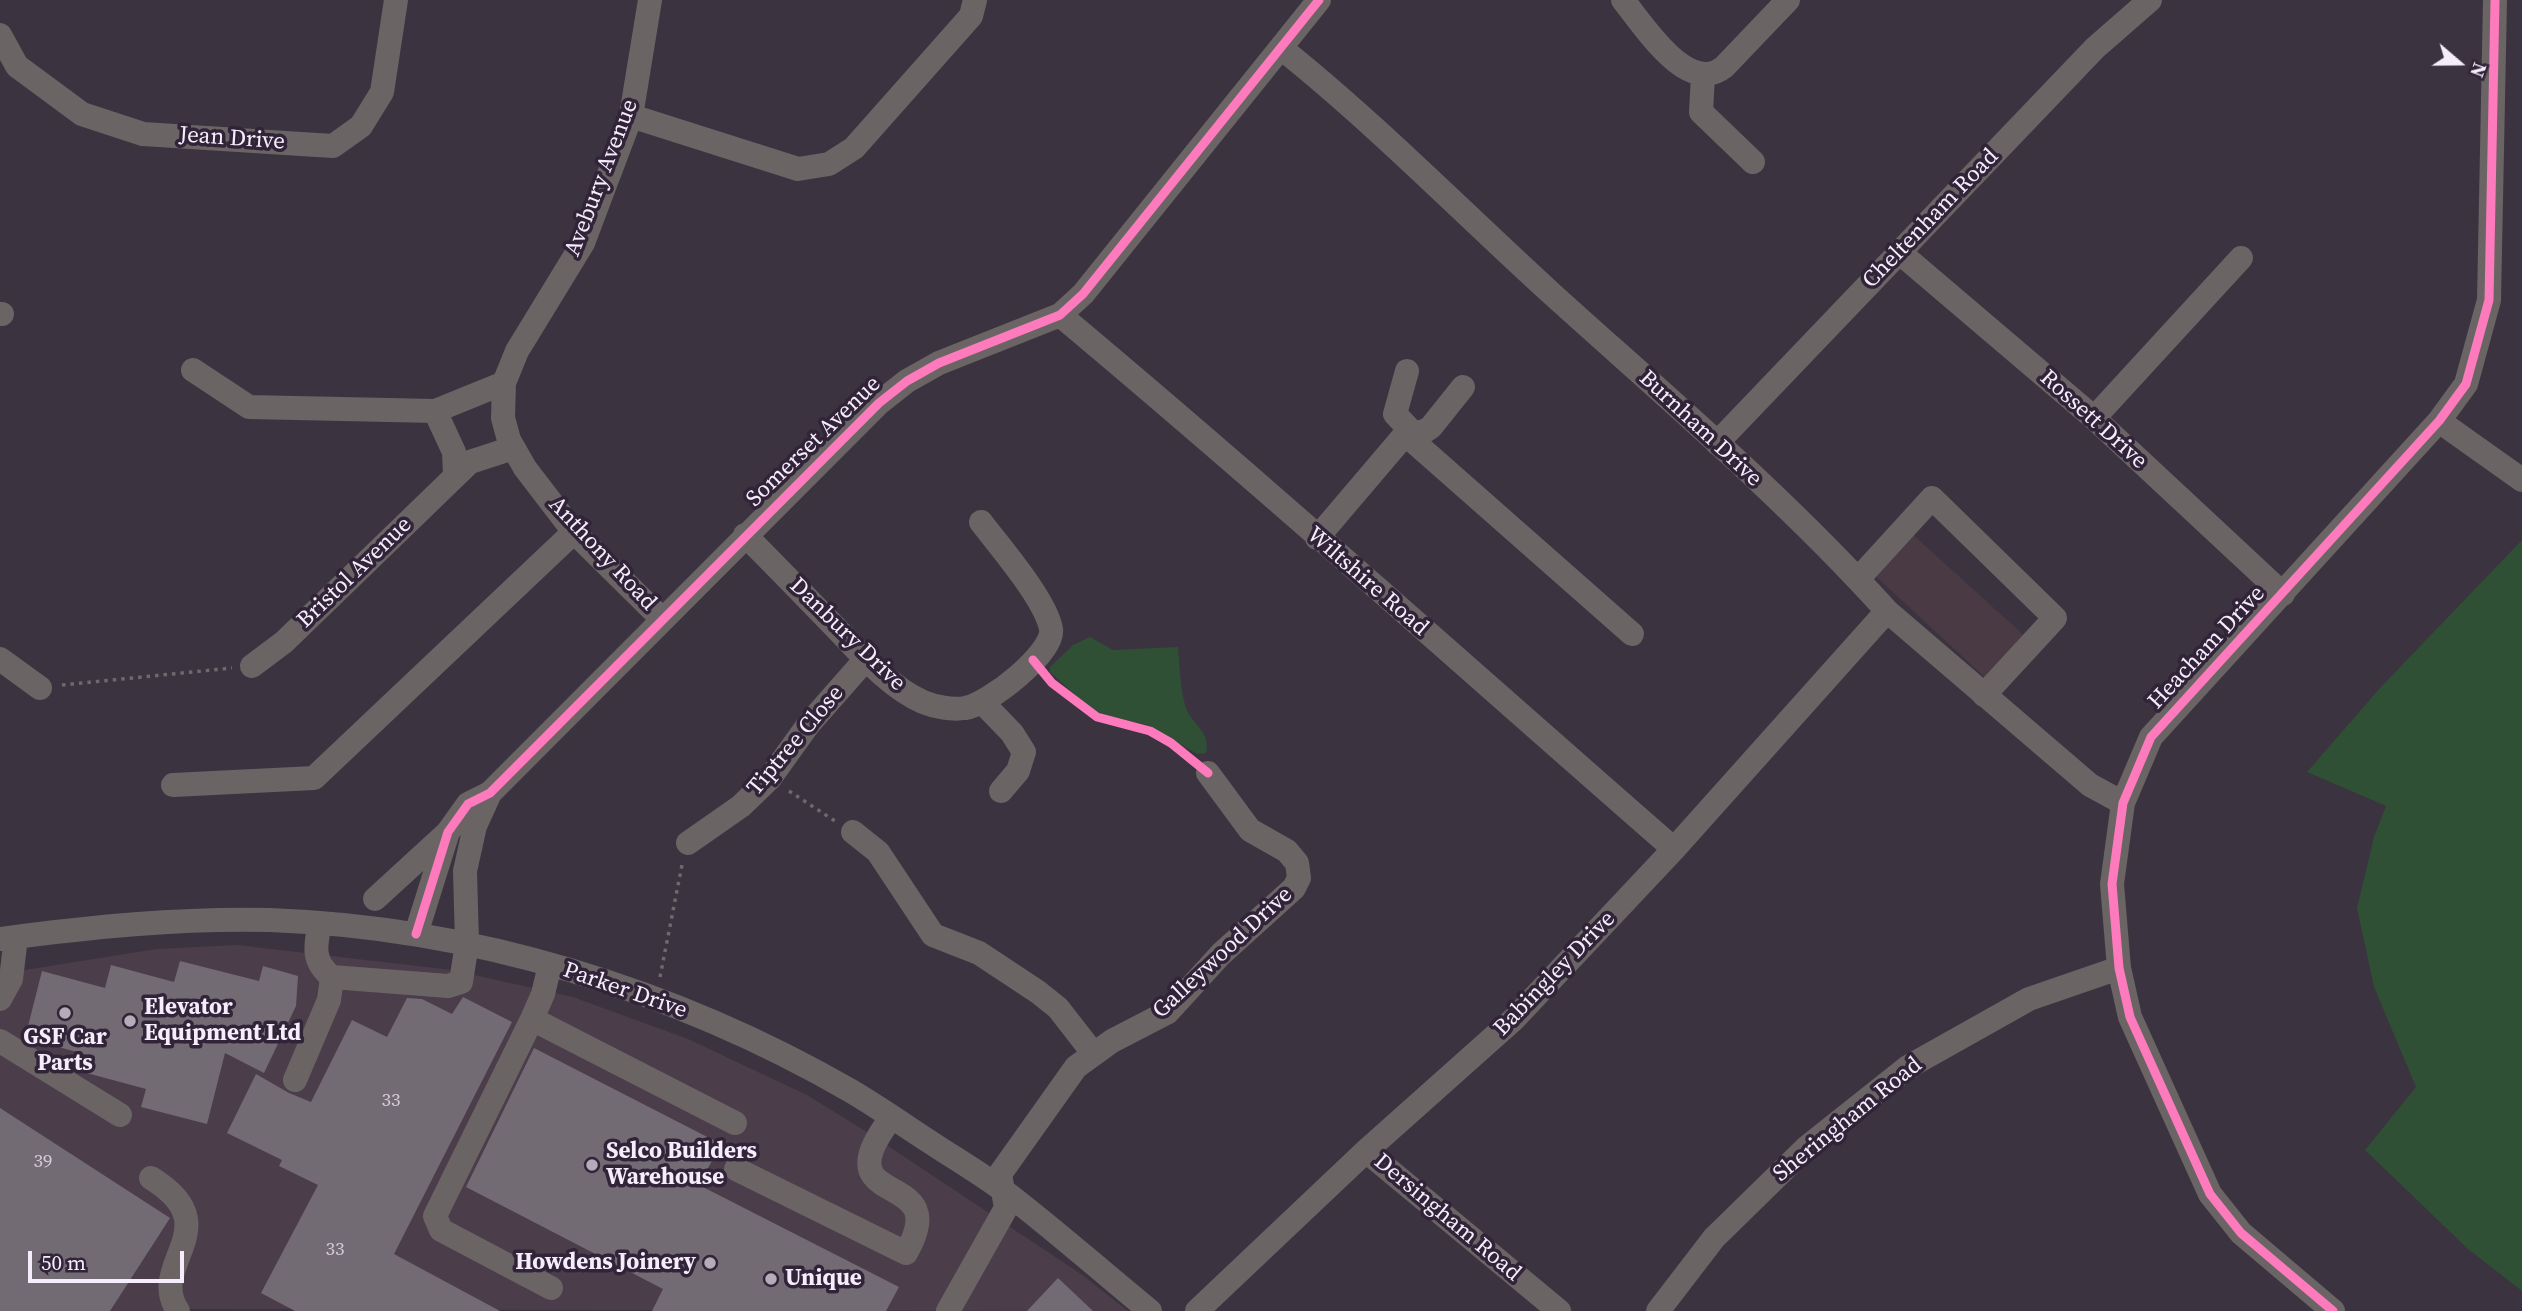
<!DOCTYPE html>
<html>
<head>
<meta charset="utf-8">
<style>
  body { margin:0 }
  #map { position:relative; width:2522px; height:1311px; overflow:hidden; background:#3b333f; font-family:"Source Serif 4",serif }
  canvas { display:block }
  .north { position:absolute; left:2424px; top:28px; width:70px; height:70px; -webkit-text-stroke:5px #312439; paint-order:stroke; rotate:110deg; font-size:19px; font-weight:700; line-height:28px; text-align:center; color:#f6edfc }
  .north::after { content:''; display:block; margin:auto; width:24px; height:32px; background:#f6edfc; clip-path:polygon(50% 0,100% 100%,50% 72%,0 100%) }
  .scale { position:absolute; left:28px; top:1251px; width:156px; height:32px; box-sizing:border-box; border:4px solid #f6edfc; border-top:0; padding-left:9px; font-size:21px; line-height:24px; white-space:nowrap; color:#f6edfc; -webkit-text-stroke:5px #312439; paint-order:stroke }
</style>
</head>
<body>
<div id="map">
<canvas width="2522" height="1311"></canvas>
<div class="north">N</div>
<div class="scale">50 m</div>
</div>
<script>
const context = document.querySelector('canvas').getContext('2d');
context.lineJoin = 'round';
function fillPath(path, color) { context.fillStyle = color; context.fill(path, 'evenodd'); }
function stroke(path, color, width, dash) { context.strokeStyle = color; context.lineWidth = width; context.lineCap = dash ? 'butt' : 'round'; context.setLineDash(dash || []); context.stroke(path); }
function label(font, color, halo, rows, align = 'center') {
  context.font = font + ' "Source Serif 4",serif'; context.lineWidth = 7; context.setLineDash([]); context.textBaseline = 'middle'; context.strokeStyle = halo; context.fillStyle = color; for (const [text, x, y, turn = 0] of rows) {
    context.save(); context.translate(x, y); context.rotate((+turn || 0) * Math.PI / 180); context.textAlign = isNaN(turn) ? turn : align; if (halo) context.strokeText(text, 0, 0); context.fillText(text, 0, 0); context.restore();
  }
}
const commercial = new Path2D(`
  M 1910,532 L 2027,638 L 1989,681 L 1871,572 Z`);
const industrial = new Path2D(`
  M 237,945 L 452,970 L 573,997 L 688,1039 L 807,1095 L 867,1132 L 1081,1274 L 1128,1311 L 182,1309 L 180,1311 L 0,1311 L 0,974 L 156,949 Z`);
const green = new Path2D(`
  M 2522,540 L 2522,1291 L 2468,1249 L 2365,1150 L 2416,1087 L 2374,987 L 2357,908 L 2374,837 L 2386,806 L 2307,772 L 2380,688 Z
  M 1090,637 L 1113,650 L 1178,647 C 1180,668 1180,690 1186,708 C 1192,725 1211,731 1206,753 L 1197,754 L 1148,725 L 1107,716 L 1090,708 L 1050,672 L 1050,667 L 1073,645 Z`);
const building = new Path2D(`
  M 180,961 L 259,981 L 263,966 L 298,976 L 296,1006 L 264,1073 L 225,1053 L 207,1124 L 141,1107 L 146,1089 L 83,1072 L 88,1055 L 25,1038 L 42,971 L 105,988 L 111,965 L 174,982 Z
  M 463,997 L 512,1022 L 394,1254 L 500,1311 L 295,1311 L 261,1293 L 318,1185 L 279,1166 L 282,1160 L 227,1133 L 256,1074 L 289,1093 L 311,1102 L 352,1020 L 387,1037 L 407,998 L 422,999 L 452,1014 Z
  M 534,1048 L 721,1144 L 699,1185 L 899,1287 L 886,1311 L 652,1311 L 663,1289 L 466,1187 Z
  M 0,1108 L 170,1218 L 110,1311 L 0,1311 Z
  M 1058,1278 L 1093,1311 L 1027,1311 Z`);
const path = new Path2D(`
  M 62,685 L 232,668
  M 789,791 L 835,821
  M 660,977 L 682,865`);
const minor = new Path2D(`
  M 650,0 L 631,116 L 583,243 L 517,351 L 504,383 L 503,418 L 509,440 L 525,468 L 574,532 L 661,618
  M 1623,0 C 1644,26 1688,96 1724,67 L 1788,0
  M 0,35 L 17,66 L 82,114 L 143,134 L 333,146 L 361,126 L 382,92 L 396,0
  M 1281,48 C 1376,124 1462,212 1552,294 C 1666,397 1784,497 1887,611 L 2090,785 L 2123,803
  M 1703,76 L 1701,112 L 1753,162
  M 631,116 L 798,169 L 829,164 L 854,148 L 971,16 L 975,0
  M 1899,252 L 2094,418 L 2283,594
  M 0,314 L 2,314
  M 1060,315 C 1268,489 1470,671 1674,849
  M 193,370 L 249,407 L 435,411 L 504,383
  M 1407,371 L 1395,414 L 1413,433 L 1425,431 L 1431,427 L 1463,387
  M 435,411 L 454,452 L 455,475
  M 2094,418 L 2241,258
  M 2439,421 L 2522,480
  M 1405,434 L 1632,634
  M 1717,443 L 2095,48 L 2150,0
  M 745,535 C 775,565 805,596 834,626 C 860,653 889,687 923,702 C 935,707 952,710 965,708 C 988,705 1055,652 1051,629 C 1046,600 1000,547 981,522
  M 1317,538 L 1408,431
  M 1858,579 L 1932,498 L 2055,618 L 1984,695
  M 0,659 L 40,688
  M 252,666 L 284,642 L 470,462 L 513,448
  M 983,703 L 1012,733 L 1024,752 L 1018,771 L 1001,791
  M 173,785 L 314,778 L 574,532
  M 853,832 L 878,852 L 933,935 L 979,953 L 1038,992 L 1058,1008 L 1093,1053
  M 688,843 L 741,806 L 770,778 L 808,725 L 866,659
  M 375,899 L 447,833
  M 320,923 C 315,946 312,962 332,977 L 448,986 L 461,982 L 467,943 L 465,871 L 475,826 L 490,793
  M 416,934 L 448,832 L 468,804 L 490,793 L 879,403 L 907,381 L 939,363 L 1060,315 L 1083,294 L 1319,0
  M 0,939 C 90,927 179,918 270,920 C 472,927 676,990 851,1091 C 878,1107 904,1125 930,1142 C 954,1158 980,1173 1004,1191 C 1054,1229 1101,1271 1150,1311
  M 550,965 L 543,994 L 532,1019 L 735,1123
  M 0,999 L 11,979 L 16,937
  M 532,1019 L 435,1216 L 441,1230 L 551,1288
  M 0,1041 L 120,1115
  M 295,1080 L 329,1000 L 332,977
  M 1366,1151 L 1559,1311
  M 736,1169 L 906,1253 C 950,1177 852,1203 872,1150 C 876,1138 885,1127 891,1117
  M 151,1178 C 231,1227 146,1264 178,1311
  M 948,1311 L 1006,1208 L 1000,1174 L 1076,1067 L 1112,1041 L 1168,1012 L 1221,954 L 1294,888 L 1299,878 L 1297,863 L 1287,851 L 1250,830 L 1208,773
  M 1197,1311 L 1366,1151 L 1514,1019 L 1674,849 L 1887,611
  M 1658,1311 L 1714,1238 L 1806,1148 L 1908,1067 L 2029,999 L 2119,968
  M 2333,1311 L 2241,1233 L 2210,1194 L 2130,1017 L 2119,968 L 2112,884 L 2123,803 L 2151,737 L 2439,421 L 2466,384 L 2489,300 L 2495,0`);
const cycleway = new Path2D(`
  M 1033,660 L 1052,683 L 1097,717 L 1150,731 L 1171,743 L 1208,773
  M 416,934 L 448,832 L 468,804 L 490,793 L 879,403 L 907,381 L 939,363 L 1060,315 L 1083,294 L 1319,0
  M 2333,1311 L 2241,1233 L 2210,1194 L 2130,1017 L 2119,968 L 2112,884 L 2123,803 L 2151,737 L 2439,421 L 2466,384 L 2489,300 L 2495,0`);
const markers = [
  [65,1013,7,"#b5acba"],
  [130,1021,7,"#b5acba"],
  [592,1165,7,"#b5acba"],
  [710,1263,7,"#b5acba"],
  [771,1279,7,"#b5acba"]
];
const numberNames = [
  ["33",391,1101],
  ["39",43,1162],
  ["33",335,1250]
];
const streetNames = [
  ["Jean Drive",232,139,4],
  ["Avebury Avenue",602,178,-69],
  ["Cheltenham Road",1931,219,-46],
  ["Rossett Drive",2093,420,42],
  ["Burnham Drive",1700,429,43],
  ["Somerset Avenue",814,442,-44],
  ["Anthony Road",602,554,47],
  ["Bristol Avenue",355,573,-44],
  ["Wiltshire Road",1367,582,41],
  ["Danbury Drive",847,635,44],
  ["Heacham Drive",2207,648,-47],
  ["Tiptree Close",796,741,-50],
  ["Galleywood Drive",1223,953,-43],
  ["Babingley Drive",1555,974,-46],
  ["Parker Drive",625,991,19],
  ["Sheringham Road",1848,1120,-39],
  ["Dersingham Road",1447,1218,40]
];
const poiNames = [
  ["Elevator",144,1008],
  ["Equipment Ltd",144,1034],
  ["GSF Car",65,1038,"center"],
  ["Parts",65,1064,"center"],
  ["Selco Builders",606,1152],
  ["Warehouse",606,1178],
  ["Howdens Joinery",696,1263,"right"],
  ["Unique",785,1279]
];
fillPath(commercial, '#4a3a44');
fillPath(industrial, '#4b3d4a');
fillPath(green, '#2f5035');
fillPath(building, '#736b74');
stroke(path, '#6e696d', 3.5, [3.5, 5]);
stroke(minor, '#6a6465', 24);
stroke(cycleway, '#fd7abc', 9);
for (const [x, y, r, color] of markers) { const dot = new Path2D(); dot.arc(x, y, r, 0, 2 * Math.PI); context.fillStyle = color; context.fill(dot); stroke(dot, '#312439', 2.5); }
label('19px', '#d5ccda', null, numberNames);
label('23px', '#f6edfc', '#312439', streetNames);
label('bold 23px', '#f6edfc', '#312439', poiNames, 'left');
</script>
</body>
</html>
